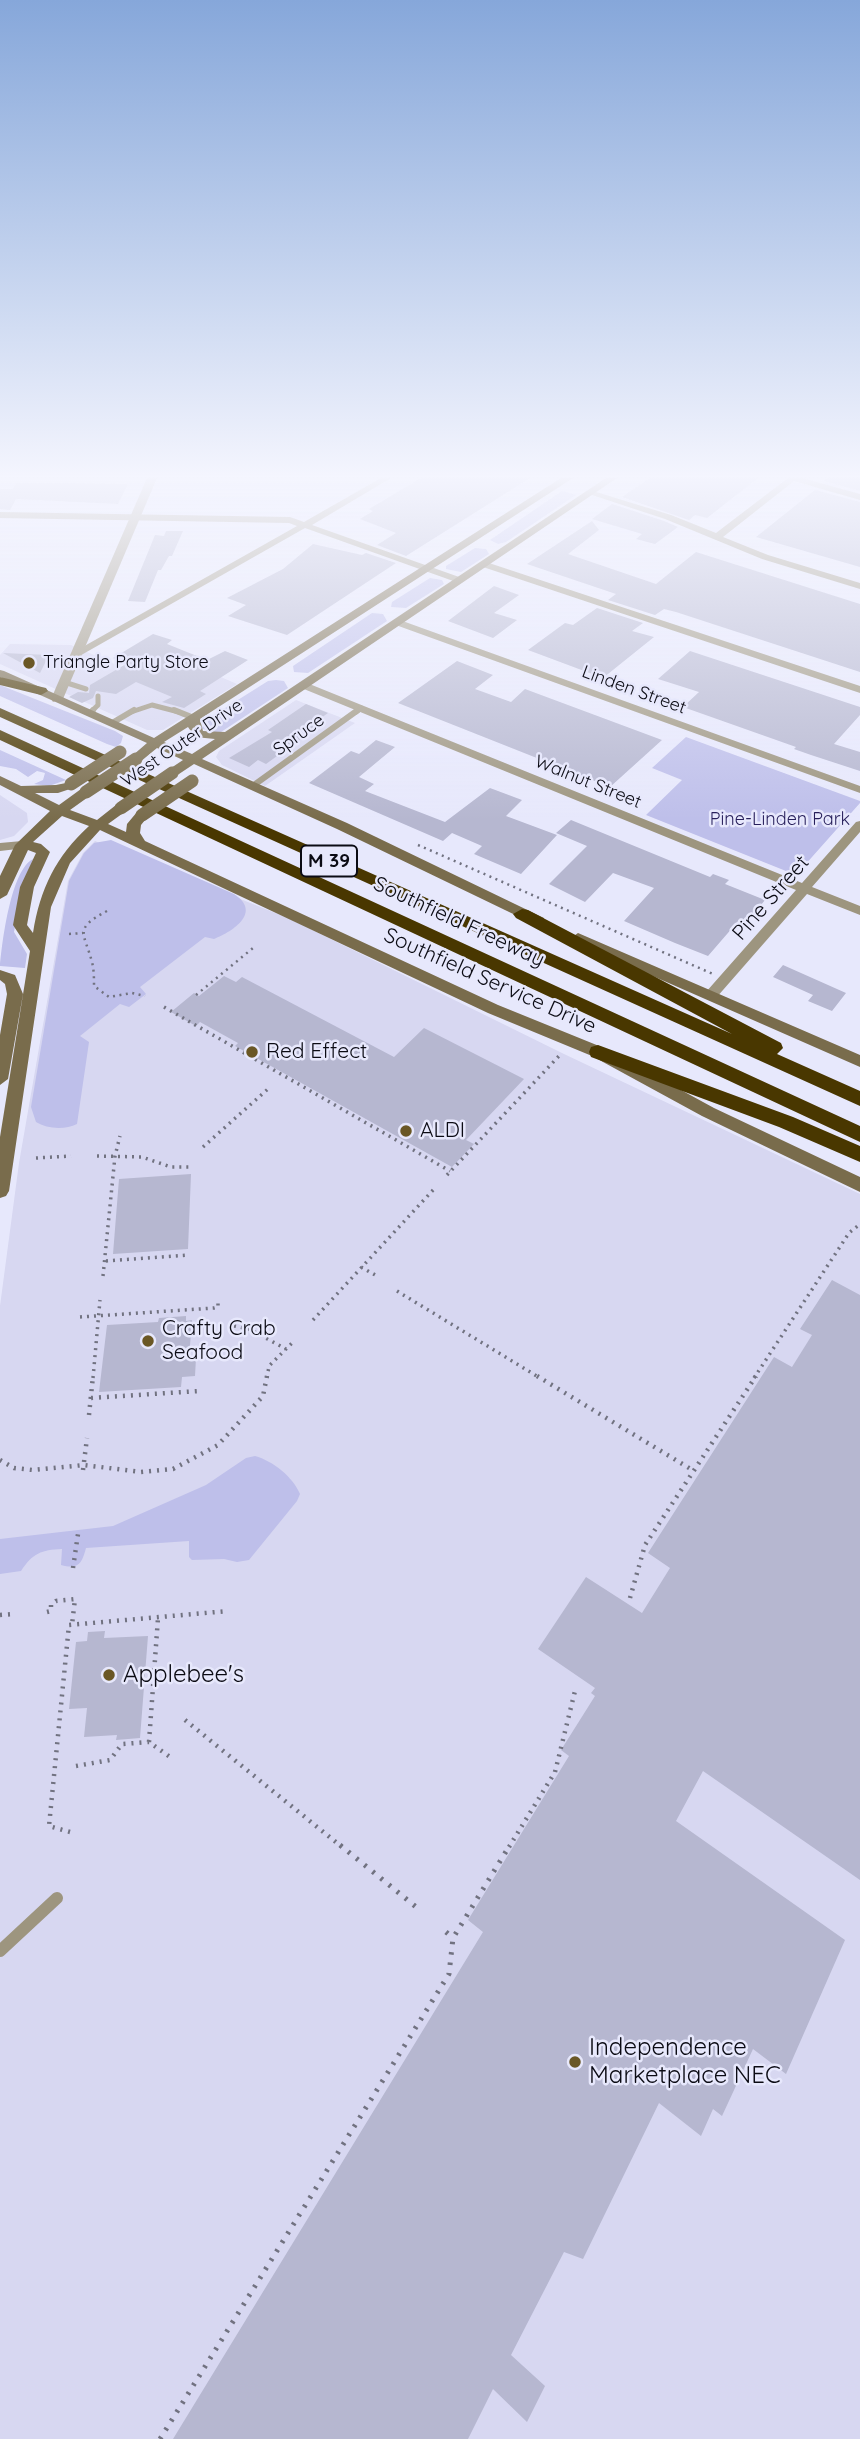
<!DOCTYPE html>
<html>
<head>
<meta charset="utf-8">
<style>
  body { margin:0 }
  canvas { display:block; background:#e7e8fc }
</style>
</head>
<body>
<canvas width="860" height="2439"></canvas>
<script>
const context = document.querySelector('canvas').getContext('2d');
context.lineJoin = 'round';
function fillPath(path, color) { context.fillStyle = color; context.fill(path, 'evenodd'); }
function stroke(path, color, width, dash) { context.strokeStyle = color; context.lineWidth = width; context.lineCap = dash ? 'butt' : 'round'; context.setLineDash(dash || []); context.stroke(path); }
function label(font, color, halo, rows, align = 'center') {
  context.font = font + ' Quicksand,sans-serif'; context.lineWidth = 5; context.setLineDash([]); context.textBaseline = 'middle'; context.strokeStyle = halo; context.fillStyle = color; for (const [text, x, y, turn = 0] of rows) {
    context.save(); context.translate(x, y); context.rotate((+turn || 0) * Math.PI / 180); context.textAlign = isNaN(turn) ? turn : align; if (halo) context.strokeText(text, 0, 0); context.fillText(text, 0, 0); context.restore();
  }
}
const built = new Path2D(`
  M 10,644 L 71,645 L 151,680 L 184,661 L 237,684 L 163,730 L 147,730 L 0,664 L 0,655 Z
  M 296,700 L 355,723 L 265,786 L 222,765 L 216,757 L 219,751 Z
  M 0,795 L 27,813 L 28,822 L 14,836 L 0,840 Z
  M 95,841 L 288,918 L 564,1054 L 860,1194 L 860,2439 L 0,2439 L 0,1306 L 19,1163 L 68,881 L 83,853 Z`);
const green = new Path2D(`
  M 562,491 L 576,495 L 506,542 L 498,544 L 490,540 Z
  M 475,548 L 486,549 L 489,554 L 461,572 L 446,569 L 446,566 Z
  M 430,578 L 442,580 L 444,584 L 406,608 L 391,607 L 392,602 Z
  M 372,613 L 383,614 L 387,621 L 308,673 L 294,672 L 293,666 Z
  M 276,680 L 284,681 L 288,688 L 221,732 L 213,733 L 201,728 L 214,715 L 268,681 Z
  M 0,685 L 115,731 L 123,736 L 121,743 L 116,747 L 107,744 L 0,696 Z
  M 686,737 L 860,801 L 860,803 L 796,875 L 646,815 L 682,780 L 652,768 Z
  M 0,750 L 66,780 L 49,786 L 34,784 L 43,780 L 45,773 L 37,771 L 28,777 L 16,769 L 0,766 Z
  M 111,840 L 234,894 C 262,912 234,931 214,939 L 205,937 L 140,987 L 146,994 L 129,1007 L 120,1004 L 80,1036 L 89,1042 L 77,1124 C 65,1130 47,1129 36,1122 L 31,1107 L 69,881 L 84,853 L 94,843 Z
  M 33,859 L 20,898 L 14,932 L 27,954 L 25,968 L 0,966 C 2,942 11,870 33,859 Z
  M 255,1456 C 273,1461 293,1477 300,1494 L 297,1501 L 249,1560 L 237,1562 L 224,1559 L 192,1560 L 189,1557 L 189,1541 L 86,1548 C 82,1563 79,1570 61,1565 L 62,1549 C 41,1550 33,1553 21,1571 L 0,1574 L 0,1539 L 113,1526 L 206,1485 L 246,1458 Z`);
const building = new Path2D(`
  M 421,478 L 530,478 L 406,556 L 377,545 L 396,533 L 360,519 L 373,511 L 369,509 Z
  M 650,478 L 758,478 L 707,518 L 695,515 L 689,520 L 622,497 Z
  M 828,478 L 860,478 L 860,491 L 824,481 Z
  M 16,483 L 70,483 L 128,484 L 118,504 L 16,499 L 10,510 L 0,509 L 0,489 L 13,489 Z
  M 815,490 L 860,502 L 860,567 L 756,537 Z
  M 612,504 L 664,521 L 678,527 L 655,544 L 636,539 L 642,534 L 592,519 Z
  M 592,521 L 599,530 L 568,554 L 656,584 L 696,552 L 860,604 L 860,672 L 676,612 L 664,609 L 655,615 L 608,600 L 616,594 L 527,564 Z
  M 166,531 L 183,531 L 172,556 L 169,556 L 161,570 L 158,570 L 145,602 L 128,601 L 155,535 L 164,536 Z
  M 313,544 L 362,555 L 366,553 L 396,563 L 287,635 L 228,616 L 246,605 L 227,598 L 283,569 Z
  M 494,586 L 519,595 L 494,613 L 517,620 L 493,638 L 448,621 Z
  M 597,608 L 643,623 L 632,631 L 654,637 L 603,678 L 528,650 L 565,623 L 573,625 Z
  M 153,634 L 172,640 L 167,644 L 207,660 L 225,651 L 248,660 L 200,691 L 206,694 L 184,708 L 162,702 L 172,697 L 136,682 L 116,694 L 96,691 L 93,698 L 82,703 L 69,697 L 78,692 L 89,693 L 90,685 L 126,664 L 113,658 Z
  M 690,651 L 860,707 L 860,715 L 834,744 L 860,752 L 860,771 L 811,755 L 794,749 L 796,747 L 683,707 L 699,692 L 658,679 Z
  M 3,653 L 49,655 L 40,673 Z
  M 457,661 L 493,675 L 475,689 L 511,702 L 525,689 L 662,740 L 610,787 L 398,703 Z
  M 306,704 L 328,713 L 314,723 L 320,725 L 266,764 L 258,760 L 249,767 L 229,758 L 272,732 L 268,730 Z
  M 376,740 L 395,747 L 359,777 L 374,784 L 365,791 L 445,822 L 490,788 L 522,800 L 506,816 L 557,835 L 521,874 L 474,854 L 482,846 L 452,833 L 443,841 L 309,783 L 351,751 L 359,754 Z
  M 571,820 L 710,877 L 713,874 L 729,880 L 725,884 L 765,900 L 747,922 L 740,919 L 708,956 L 675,943 L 624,921 L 654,888 L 613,873 L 585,902 L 549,884 L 587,846 L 556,833 Z
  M 783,965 L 846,993 L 832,1011 L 808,1001 L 813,995 L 773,977 Z
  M 224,976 L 236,982 L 242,977 L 394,1057 L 424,1028 L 524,1079 L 466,1140 L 474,1144 L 452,1167 L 235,1046 L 238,1043 L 200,1022 L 196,1026 L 171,1012 L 194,993 L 199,996 Z
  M 191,1174 L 188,1249 L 113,1254 L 119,1179 Z
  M 832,1280 L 860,1295 L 860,1880 L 703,1771 L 676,1821 L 845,1940 L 786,2074 L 753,2049 L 722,2116 L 713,2109 L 701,2136 L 659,2103 L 583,2259 L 564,2252 L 511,2355 L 545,2386 L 527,2422 L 493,2389 L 468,2439 L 173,2439 L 483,1932 L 468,1920 L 569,1756 L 561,1750 L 595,1696 L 591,1693 L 595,1688 L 538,1649 L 586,1577 L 642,1613 L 670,1568 L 648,1553 L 774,1357 L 792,1367 L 812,1335 L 800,1329 Z
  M 186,1316 L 186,1321 L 192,1320 L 189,1358 L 196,1358 L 195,1376 L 182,1377 L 181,1387 L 99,1392 L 107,1325 L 158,1322 L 159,1318 Z
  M 105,1631 L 104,1638 L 148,1636 L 140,1738 L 116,1740 L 117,1735 L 84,1737 L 87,1708 L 69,1709 L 76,1642 L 87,1641 L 88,1632 Z`);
const pathFar3 = new Path2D(`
  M 418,845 L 713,974
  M 107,911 C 73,929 84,932 92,962 C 94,970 94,978 94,986 L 109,997 L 132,993 L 145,996
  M 69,934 L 83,933
  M 196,995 L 253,948`);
const pathFar2 = new Path2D(`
  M 164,1007 L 450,1171
  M 203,1147 L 269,1088
  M 97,1156 L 142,1157 L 171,1167 L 189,1167
  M 36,1158 L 71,1156
  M 447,1175 L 559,1056
  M 106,1261 L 189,1255
  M 361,1267 L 377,1276
  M 103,1276 L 115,1156 L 120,1136
  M 397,1291 L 540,1378
  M 80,1317 L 214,1308 L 218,1307 L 218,1302
  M 313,1320 L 434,1189
  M 234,1326 L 249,1329 L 286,1349
  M 93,1378 L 100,1300
  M 267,1378 L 269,1366 L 294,1341
  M 754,1378 L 849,1233 L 860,1224`);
const pathFar1 = new Path2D(`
  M 537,1376 L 694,1471
  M 91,1398 L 199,1391
  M 89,1415 L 93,1376
  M 0,1460 L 14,1468 L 33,1470 L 84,1465 L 141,1472 L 173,1469 L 218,1445 L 263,1396 L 267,1376
  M 83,1470 L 87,1438
  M 73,1568 L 78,1534
  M 630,1598 L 645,1545 L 756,1376
  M 47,1612 L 51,1611 L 51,1605 L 56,1601 L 75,1599 L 72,1625
  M 0,1615 L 14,1614
  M 185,1720 L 342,1847
  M 149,1742 L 158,1618
  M 76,1766 L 110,1760 L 122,1744 L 149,1742 L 170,1757
  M 70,1832 L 49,1826 L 69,1625 L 228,1611
  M 509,1847 L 555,1772 L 575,1691`);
const path = new Path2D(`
  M 340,1845 L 421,1911
  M 446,1932 L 453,1938
  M 160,2439 L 449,1974 L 453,1938 L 510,1845`);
const serviceFar2 = new Path2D(`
  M 64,682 L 86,689
  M 91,712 L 98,705 L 98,696
  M 131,712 L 152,705 L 179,712
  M 356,712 L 361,708`);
const serviceFar1 = new Path2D(`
  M 174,710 L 194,718
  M 90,713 L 93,710
  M 112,723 L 134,710
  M 254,785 L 358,710`);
const service = new Path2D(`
  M 0,1951 L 57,1898`);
const minor = new Path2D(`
  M 381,478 L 391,478 L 312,525 L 462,578 L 462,582 L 456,582 L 305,528 L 76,658 L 71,655 L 72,653 L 297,526 L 289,523 L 0,518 L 0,512 L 290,517 L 304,522 Z
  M 788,478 L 802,478 L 860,494 L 860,500 L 794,481 L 723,537 L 768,555 L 860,583 L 860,589 L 762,559 L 665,519 L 586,493 L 593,491 L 671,515 L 716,533 Z
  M 483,561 L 860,686 L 860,693 L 480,566 L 478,564 Z
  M 397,619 L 860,786 L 860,793 L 393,624 L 392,622 Z
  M 299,683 L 307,683 L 802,883 L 856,822 L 860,821 L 860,832 L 812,887 L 860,906 L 860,915 L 807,894 L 716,998 L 706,998 L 704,995 L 706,992 L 796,890 L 299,687 Z
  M 22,841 L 28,845 L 26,848 L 0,851 L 0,843 Z`);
const tertiary = new Path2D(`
  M 147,478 L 157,478 L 63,699 L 53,702 L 51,699 Z`);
const secondary = new Path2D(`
  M 561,478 L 573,478 L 200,719 L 203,731 L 225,732 L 606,478 L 617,478 L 202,759 L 347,823 L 544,918 L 544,924 L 534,924 L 337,829 L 194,764 L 176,776 L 168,776 L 168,770 L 183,760 L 157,748 L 140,762 L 132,762 L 132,756 L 147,743 L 0,677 L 0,670 L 4,671 L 154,738 ZM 188,727 L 195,737 L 215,739 L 192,754 L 164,742 Z
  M 0,776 L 21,786 L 56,785 L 76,781 L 76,787 L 58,793 L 35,793 L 59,805 L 81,789 L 91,789 L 91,795 L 70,810 L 97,820 L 116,805 L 126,805 L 126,811 L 108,824 L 126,832 L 127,824 L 137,812 L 147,812 L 149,815 L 141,825 L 140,833 L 145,841 L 498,1005 L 604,1048 L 714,1108 L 860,1177 L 860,1192 L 702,1116 L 592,1056 L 488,1013 L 100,830 L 70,863 L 51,907 L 9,1191 L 6,1196 L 0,1198 L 0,1137 L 30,951 L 13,925 L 20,887 L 36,853 L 28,850 L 7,895 L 0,899 L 0,876 L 15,845 L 50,811 L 0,785 ZM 62,816 L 89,826 C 56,856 40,889 33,933 L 27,925 L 34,887 L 50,852 L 41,844 L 33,842 Z
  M 578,933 L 860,1055 L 860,1067 L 573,941 L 571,938 Z
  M 0,970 L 15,975 L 23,994 L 8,1079 L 0,1085 L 0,1035 L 7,994 L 5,984 L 0,980 Z`);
const motorway = new Path2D(`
  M 0,677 L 46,688 L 48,691 L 41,695 L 0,685 Z
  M 0,708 L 732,1034 L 516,918 L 513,914 L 522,909 L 528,910 L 781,1043 L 783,1048 L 777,1054 L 860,1091 L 860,1106 L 0,717 Z
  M 0,730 L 860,1126 L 860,1142 L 0,740 Z
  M 598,1045 L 793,1117 L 860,1146 L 860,1162 L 779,1127 L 591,1057 L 589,1052 L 591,1047 Z`);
const secondaryBridge = new Path2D(`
  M 71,784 L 120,752
  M 86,792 L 136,759
  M 121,808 L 172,773
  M 142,815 L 192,781`);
const markers = [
  [29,663,7,"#6a5725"],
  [252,1052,7,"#6a5725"],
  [406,1131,7,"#6a5725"],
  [148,1341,7,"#6a5725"],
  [109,1675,7,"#6a5725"],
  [575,2062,7,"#6a5725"]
];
const farPoinames = [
  ["Triangle Party Store",43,663]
];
const farStreetnames = [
  ["Linden Street",634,690,20],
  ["Spruce",299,735,-36],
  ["West Outer Drive",182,743,-34],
  ["Walnut Street",588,782,22]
];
const farParknames = [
  ["Pine-Linden Park",780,820]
];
const shields = [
  [329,861,56]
];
const shieldNames = [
  ["M 39",329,861]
];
const streetNames = [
  ["Pine Street",771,898,-49],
  ["Southfield Freeway",459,922,25],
  ["Southfield Service Drive",490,981,24]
];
const poiNames = [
  ["Red Effect",266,1052],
  ["ALDI",420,1131],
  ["Crafty Crab",162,1329],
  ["Seafood",162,1353]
];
const nearPoinames = [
  ["Applebee's",123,1675],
  ["Independence",589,2048],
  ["Marketplace NEC",589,2076]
];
fillPath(built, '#d7d7f1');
fillPath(green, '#bebfea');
fillPath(building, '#b6b7d0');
stroke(pathFar3, '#717280', 2.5, [2, 4.5]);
stroke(pathFar2, '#717280', 3.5, [2, 5]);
stroke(pathFar1, '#717280', 4.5, [2, 6]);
stroke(path, '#717280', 5, [2.5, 8]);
stroke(serviceFar2, '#9d957f', 5);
stroke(serviceFar1, '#9d957f', 6);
stroke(service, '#9d957f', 12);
fillPath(minor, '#9d957f');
fillPath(tertiary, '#9d957f');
fillPath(secondary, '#796c4c');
fillPath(motorway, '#493700');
stroke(secondaryBridge, '#796c4c', 13);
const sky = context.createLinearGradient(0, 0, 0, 820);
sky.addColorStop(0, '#86a7da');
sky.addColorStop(0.58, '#f4f5fe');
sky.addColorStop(1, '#f4f5fe00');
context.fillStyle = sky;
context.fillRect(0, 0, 860, 820);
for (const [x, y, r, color] of markers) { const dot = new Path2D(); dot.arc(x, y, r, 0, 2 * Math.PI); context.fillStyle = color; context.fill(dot); stroke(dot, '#e7e8fc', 2.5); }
label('18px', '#0b0b14', '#e7e8fc', farPoinames, 'left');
label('18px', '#0b0b14', '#e7e8fc', farStreetnames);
label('18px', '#271f5b', '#e7e8fc', farParknames);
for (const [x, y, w] of shields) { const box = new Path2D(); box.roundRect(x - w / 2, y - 15.5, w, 31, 5); context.fillStyle = '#e7e8fc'; context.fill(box); stroke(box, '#0b0b14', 2); }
label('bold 19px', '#0b0b14', null, shieldNames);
label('21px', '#0b0b14', '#e7e8fc', streetNames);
label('21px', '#0b0b14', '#e7e8fc', poiNames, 'left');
label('24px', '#0b0b14', '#e7e8fc', nearPoinames, 'left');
</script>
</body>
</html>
